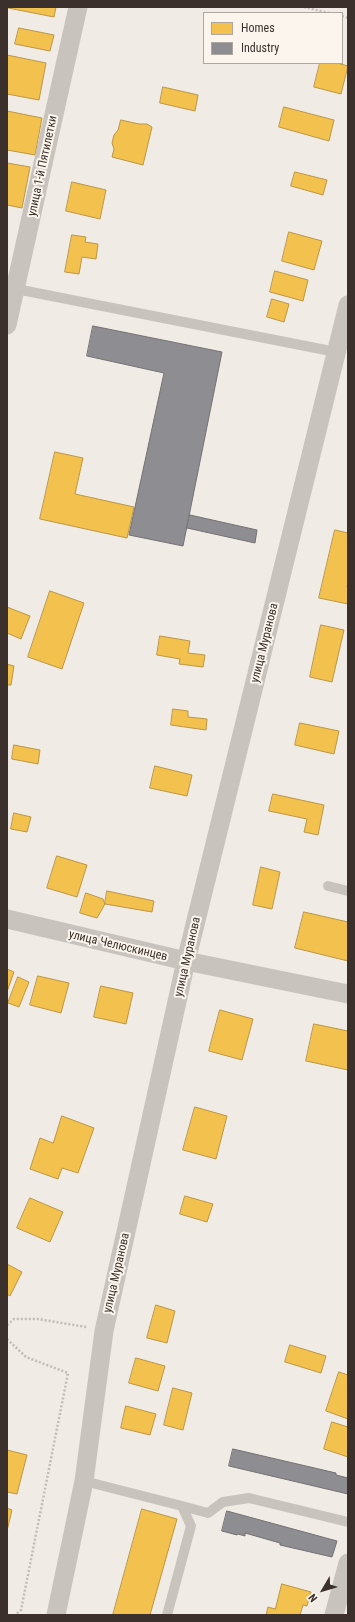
<!DOCTYPE html>
<html>
<head>
<meta charset="utf-8">
<style>
  body { margin:0 }
  #map { position:relative; width:355px; height:1622px; overflow:hidden; background:#f0ebe5; font-family:"Roboto Condensed",sans-serif }
  canvas { display:block }
  .frame { position:absolute; inset:0; border:8px solid #3b302b; pointer-events:none }
  .legend { position:absolute; left:203px; top:12px; width:140px; height:52px; box-sizing:border-box; background:#fbf5ee; border:1px solid #aea6a0; margin:0; padding:5px 7px; list-style:none; font-size:12px; color:#3b302b }
  .legend li { display:flex; align-items:center; gap:8px; height:20px }
  .legend b { width:20px; border:1px solid #aea6a0 }
  .north { position:absolute; left:303px; top:1570px; width:40px; height:40px; -webkit-text-stroke:3px #fbf5ee; paint-order:stroke; rotate:232deg; font-size:11px; font-weight:700; line-height:16px; text-align:center; color:#3b302b }
  .north::after { content:''; display:block; margin:auto; width:14px; height:18px; background:#3b302b; clip-path:polygon(50% 0,100% 100%,50% 72%,0 100%) }
</style>
</head>
<body>
<div id="map">
<canvas width="355" height="1622"></canvas>
<div class="frame"></div>
<ul class="legend">
<li><b style="height:11px;background:#f2c14e"></b>Homes</li>
<li><b style="height:11px;background:#8d8d92"></b>Industry</li>
</ul>
<div class="north">N</div>
</div>
<script>
const context = document.querySelector('canvas').getContext('2d');
context.lineJoin = 'round';
function fillPath(path, color) { context.fillStyle = color; context.fill(path, 'evenodd'); }
function stroke(path, color, width, dash) { context.strokeStyle = color; context.lineWidth = width; context.lineCap = dash ? 'butt' : 'round'; context.setLineDash(dash || []); context.stroke(path); }
function label(font, color, halo, rows, align = 'center') {
  context.font = font + ' "Roboto Condensed",sans-serif'; context.lineWidth = 4; context.setLineDash([]); context.textBaseline = 'middle'; context.strokeStyle = halo; context.fillStyle = color; for (const [text, x, y, turn = 0] of rows) {
    context.save(); context.translate(x, y); context.rotate((+turn || 0) * Math.PI / 180); context.textAlign = isNaN(turn) ? turn : align; if (halo) context.strokeText(text, 0, 0); context.fillText(text, 0, 0); context.restore();
  }
}
const homes = new Path2D(`
  M 8,7 L 56,7 L 54,17 L 8,8 Z
  M 19,28 L 54,35 L 50,51 L 15,44 Z
  M 7,55 L 46,63 L 39,100 L 7,94 Z
  M 320,63 L 337,63 L 348,66 L 341,94 L 314,87 Z
  M 163,87 L 198,95 L 195,111 L 160,103 Z
  M 284,107 L 334,120 L 329,141 L 279,127 Z
  M 7,111 L 42,118 L 35,155 L 7,150 Z
  M 121,120 L 139,124 L 147,124 L 152,127 L 143,165 L 112,157 L 114,149 L 112,143 L 114,135 L 118,130 Z
  M 7,163 L 30,167 L 22,208 L 7,205 Z
  M 295,172 L 327,180 L 323,195 L 291,186 Z
  M 72,182 L 106,190 L 100,219 L 66,211 Z
  M 289,232 L 322,241 L 314,270 L 282,261 Z
  M 72,235 L 86,237 L 85,242 L 98,244 L 96,259 L 82,257 L 79,274 L 65,272 Z
  M 275,271 L 308,280 L 303,301 L 270,292 Z
  M 272,299 L 289,304 L 284,322 L 267,317 Z
  M 55,452 L 83,458 L 75,494 L 134,507 L 127,538 L 40,519 Z
  M 335,530 L 348,533 L 348,582 L 347,587 L 348,588 L 348,604 L 319,598 Z
  M 50,591 L 84,603 L 62,669 L 28,657 Z
  M 7,607 L 30,616 L 21,639 L 7,633 Z
  M 321,625 L 344,630 L 332,682 L 310,677 Z
  M 160,636 L 190,641 L 188,653 L 205,655 L 203,667 L 179,664 L 180,659 L 157,655 Z
  M 7,664 L 14,666 L 11,685 L 7,685 Z
  M 173,709 L 188,711 L 188,717 L 207,719 L 206,730 L 171,725 Z
  M 300,723 L 339,731 L 334,754 L 295,745 Z
  M 14,745 L 40,750 L 38,764 L 12,759 Z
  M 155,766 L 192,775 L 187,796 L 150,788 Z
  M 273,794 L 324,805 L 318,835 L 304,832 L 307,819 L 269,811 Z
  M 14,813 L 31,817 L 27,832 L 11,829 Z
  M 57,856 L 87,865 L 77,897 L 47,888 Z
  M 261,867 L 280,872 L 272,909 L 253,905 Z
  M 107,891 L 154,901 L 152,912 L 105,904 Z
  M 86,893 L 103,899 L 105,904 L 97,918 L 80,913 Z
  M 304,912 L 348,922 L 348,961 L 295,948 Z
  M 7,969 L 14,972 L 7,992 Z
  M 38,976 L 69,983 L 61,1013 L 30,1005 Z
  M 18,977 L 29,982 L 19,1007 L 8,1003 Z
  M 101,986 L 133,993 L 126,1024 L 94,1017 Z
  M 220,1010 L 253,1019 L 242,1060 L 209,1051 Z
  M 314,1024 L 348,1031 L 348,1070 L 306,1061 Z
  M 195,1107 L 227,1116 L 216,1159 L 183,1150 Z
  M 62,1116 L 94,1128 L 78,1173 L 62,1168 L 58,1179 L 30,1169 L 40,1138 L 53,1143 Z
  M 185,1196 L 213,1204 L 207,1222 L 180,1214 Z
  M 30,1198 L 63,1212 L 50,1242 L 17,1228 Z
  M 7,1264 L 22,1272 L 10,1296 L 7,1294 Z
  M 156,1305 L 175,1311 L 167,1343 L 147,1338 Z
  M 290,1345 L 326,1356 L 321,1373 L 285,1362 Z
  M 136,1358 L 165,1366 L 158,1391 L 129,1383 Z
  M 339,1372 L 348,1375 L 348,1419 L 326,1411 Z
  M 173,1388 L 192,1393 L 183,1430 L 164,1425 Z
  M 126,1406 L 156,1414 L 150,1435 L 121,1428 Z
  M 332,1422 L 348,1427 L 348,1457 L 324,1449 Z
  M 7,1450 L 27,1455 L 17,1494 L 7,1492 Z
  M 7,1508 L 12,1510 L 7,1531 Z
  M 142,1509 L 177,1519 L 150,1615 L 113,1615 Z
  M 282,1584 L 311,1592 L 307,1606 L 303,1605 L 300,1615 L 266,1615 L 268,1607 L 275,1609 Z`);
const industry = new Path2D(`
  M 93,326 L 222,352 L 183,546 L 129,535 L 164,373 L 87,356 Z
  M 190,515 L 257,530 L 255,543 L 187,528 Z
  M 233,1449 L 336,1473 L 336,1475 L 348,1478 L 348,1494 L 229,1466 Z
  M 227,1511 L 337,1541 L 332,1557 L 280,1545 L 280,1543 L 245,1533 L 245,1536 L 238,1534 L 237,1535 L 222,1531 Z`);
const path = new Path2D(`
  M 304,7 L 329,13
  M 342,16 L 348,18
  M 7,1325 L 14,1319 L 38,1319 L 86,1327
  M 7,1339 L 26,1357 L 68,1373 L 21,1610 L 15,1615`);
const lane = new Path2D(`
  M 16,289 L 336,352
  M 328,886 L 348,891
  M 84,1481 L 182,1506 L 191,1526 L 167,1615
  M 182,1506 L 208,1513 L 223,1502 L 249,1498 L 348,1522`);
const street = new Path2D(`
  M 7,325 L 78,7
  M 7,919 L 186,961 L 348,994
  M 56,1615 L 84,1481 L 104,1331 L 186,961 L 348,305
  M 334,1615 L 348,1563`);
const streetNames = [
  ["улица 1-й Пятилетки",43,166,-78],
  ["улица Муранова",265,643,-76],
  ["улица Челюскинцев",118,946,13],
  ["улица Муранова",188,957,-77],
  ["улица Муранова",117,1273,-77]
];
fillPath(homes, '#f2c14e');
stroke(homes, '#bb9644', 1);
fillPath(industry, '#8d8d92');
stroke(industry, '#747173', 1);
stroke(path, '#c2bbb6', 2.5, [2, 2]);
stroke(lane, '#c9c3be', 10);
stroke(street, '#c9c3be', 19);
label('12px', '#3b302b', '#fbf5ee', streetNames);
</script>
</body>
</html>
